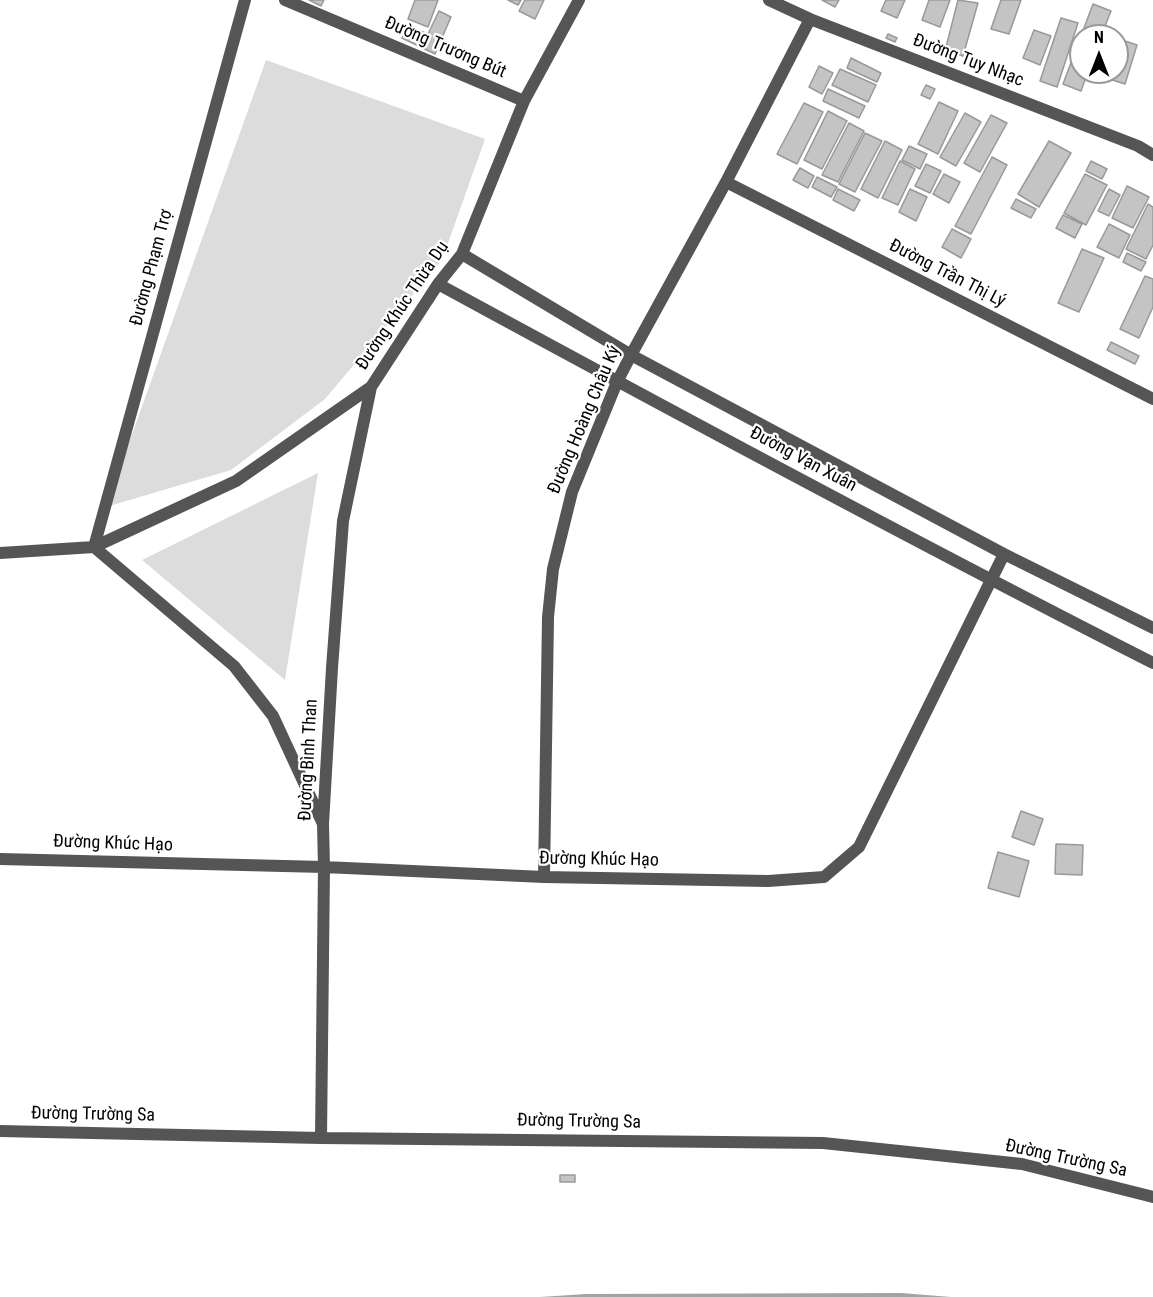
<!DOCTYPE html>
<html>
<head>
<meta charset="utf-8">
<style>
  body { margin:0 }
  #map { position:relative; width:1153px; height:1297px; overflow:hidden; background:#fff; font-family:"Roboto Condensed",sans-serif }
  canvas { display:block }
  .north { position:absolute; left:1069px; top:24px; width:60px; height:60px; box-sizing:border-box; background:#fff; border:2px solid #999; border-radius:50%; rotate:0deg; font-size:16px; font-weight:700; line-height:24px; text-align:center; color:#000 }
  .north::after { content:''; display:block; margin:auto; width:21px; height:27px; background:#000; clip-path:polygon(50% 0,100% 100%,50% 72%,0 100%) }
</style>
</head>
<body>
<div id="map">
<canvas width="1153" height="1297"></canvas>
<div class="north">N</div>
</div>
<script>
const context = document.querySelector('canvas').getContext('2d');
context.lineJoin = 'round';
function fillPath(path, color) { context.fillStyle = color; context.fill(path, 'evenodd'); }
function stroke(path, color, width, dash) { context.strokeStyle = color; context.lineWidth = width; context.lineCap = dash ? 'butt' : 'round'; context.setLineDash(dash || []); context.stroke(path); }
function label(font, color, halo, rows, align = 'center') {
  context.font = font + ' "Roboto Condensed",sans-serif'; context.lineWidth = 4.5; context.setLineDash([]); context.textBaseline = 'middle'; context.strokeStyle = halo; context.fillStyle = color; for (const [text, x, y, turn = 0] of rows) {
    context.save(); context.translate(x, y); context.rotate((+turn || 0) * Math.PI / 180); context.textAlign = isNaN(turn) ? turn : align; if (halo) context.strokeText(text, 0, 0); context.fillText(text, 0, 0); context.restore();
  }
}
const green = new Path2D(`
  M 266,60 L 485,139 L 442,260 L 325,399 L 231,470 L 106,507 Z
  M 318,473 L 285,680 L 142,560 Z`);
const water = new Path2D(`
  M 901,1293 L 951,1297 L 540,1297 L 586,1294 Z`);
const building = new Path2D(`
  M 309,0 L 324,0 L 321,6 Z
  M 415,0 L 438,0 L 428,27 L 408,19 Z
  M 508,0 L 521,0 L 518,5 Z
  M 525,0 L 544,0 L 535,19 L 519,11 Z
  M 822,0 L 839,0 L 835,7 Z
  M 886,0 L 905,0 L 897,18 L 881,11 Z
  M 929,0 L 950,0 L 940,27 L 922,20 Z
  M 958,0 L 978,3 L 963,56 L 945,51 Z
  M 1001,0 L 1021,0 L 1009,34 L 991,29 Z
  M 1093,4 L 1111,11 L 1101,36 L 1081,36 Z
  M 439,11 L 451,17 L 435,54 L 402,38 L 408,26 L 428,34 Z
  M 1061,18 L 1078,23 L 1057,87 L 1040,81 Z
  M 1034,30 L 1051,36 L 1040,65 L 1023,58 Z
  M 888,34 L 897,38 L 895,42 L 886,38 Z
  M 1081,36 L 1081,72 L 1088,72 L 1081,91 L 1063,84 Z
  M 1119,39 L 1137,45 L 1125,84 L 1106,78 L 1108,72 L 1117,72 L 1117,44 Z
  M 851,58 L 881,73 L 877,82 L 847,68 Z
  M 819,66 L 833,73 L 822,94 L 809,87 Z
  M 840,69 L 876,85 L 868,102 L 832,85 Z
  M 926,85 L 935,89 L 930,99 L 921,95 Z
  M 828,89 L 865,106 L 859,118 L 823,101 Z
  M 939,102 L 958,111 L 938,154 L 918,144 Z
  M 804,103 L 823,112 L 797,164 L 777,154 Z
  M 828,111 L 847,121 L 822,169 L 804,160 Z
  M 965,113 L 981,122 L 956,166 L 940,157 Z
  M 991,115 L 1007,123 L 980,172 L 964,163 Z
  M 849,123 L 864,131 L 838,182 L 822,175 Z
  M 865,133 L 882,141 L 855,192 L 839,184 Z
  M 885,141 L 902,150 L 878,198 L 861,189 Z
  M 1049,141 L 1071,153 L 1039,207 L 1018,194 Z
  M 909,146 L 927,154 L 920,169 L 902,160 Z
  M 992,157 L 1007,165 L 971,234 L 955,226 Z
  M 900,161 L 915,169 L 898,205 L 882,198 Z
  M 1091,161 L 1107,169 L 1102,179 L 1086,171 Z
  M 926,164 L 941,171 L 930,193 L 915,186 Z
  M 800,168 L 814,176 L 808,188 L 793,180 Z
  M 944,174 L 960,182 L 949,203 L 933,194 Z
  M 1085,174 L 1107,185 L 1086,225 L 1064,213 Z
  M 817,177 L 837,187 L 831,197 L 812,187 Z
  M 1127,186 L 1149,197 L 1133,228 L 1112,218 Z
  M 838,189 L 860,200 L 854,211 L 833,200 Z
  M 910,189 L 927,197 L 916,221 L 899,212 Z
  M 1109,189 L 1120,195 L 1109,216 L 1098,211 Z
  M 1016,199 L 1036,209 L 1031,218 L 1011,208 Z
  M 1148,204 L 1153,207 L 1153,245 L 1146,259 L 1126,249 Z
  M 1063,215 L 1082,224 L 1075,238 L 1056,228 Z
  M 1109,224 L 1130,235 L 1119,258 L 1097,247 Z
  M 952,229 L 971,239 L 961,258 L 942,247 Z
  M 1082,249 L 1104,258 L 1079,312 L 1058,303 Z
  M 1127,253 L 1146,262 L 1141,271 L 1123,262 Z
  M 1145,276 L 1153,279 L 1153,307 L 1139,338 L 1120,329 Z
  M 1111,342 L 1139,356 L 1135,364 L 1107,350 Z
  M 1021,811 L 1043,819 L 1034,845 L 1012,837 Z
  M 1056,844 L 1083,845 L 1082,875 L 1055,874 Z
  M 998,852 L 1029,861 L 1019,897 L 988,888 Z
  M 560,1175 L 575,1175 L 575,1182 L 560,1182 Z`);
const street = new Path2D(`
  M 245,0 L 94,547 L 234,666 L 273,716 L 323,824
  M 285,0 L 524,101
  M 769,0 L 810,19 L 1138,146 L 1153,155
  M 726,182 L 1153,399
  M 462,254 L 631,355 L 1004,554 L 1153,628
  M 438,284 C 675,413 913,541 1153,663
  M 0,553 L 94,547 L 236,481 L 371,387 L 438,284 L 462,254 L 524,101 L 579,0
  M 0,859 L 324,867 L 544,877 L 768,881 L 824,877 L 859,847 L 1004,554
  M 544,877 L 548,617 L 553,569 L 572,492 L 617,382 L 631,355 L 726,182 L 810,19
  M 0,1131 L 321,1138 L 823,1143 L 1022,1164 L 1153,1197
  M 321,1138 L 324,867 L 323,824 L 332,668 L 343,521 L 371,387`);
const streetNames = [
  ["Đường Trương Bút",445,48,23],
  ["Đường Tuy Nhạc",968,61,21],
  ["Đường Phạm Trợ",152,268,-75],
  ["Đường Trần Thị Lý",947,274,27],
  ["Đường Khúc Thừa Dụ",403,306,-56],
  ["Đường Hoàng Châu Ký",585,420,-67],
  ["Đường Vạn Xuân",803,460,28],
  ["Đường Bình Than",309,760,-87],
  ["Đường Khúc Hạo",113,844,2],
  ["Đường Khúc Hạo",599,860,1],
  ["Đường Trường Sa",93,1115,1],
  ["Đường Trường Sa",579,1122,1],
  ["Đường Trường Sa",1066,1159,12]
];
fillPath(green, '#dcdcdc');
fillPath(water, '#a3a3a3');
fillPath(building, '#c4c4c4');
stroke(building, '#999', 1.5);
stroke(street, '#555', 12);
label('18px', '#000', '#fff', streetNames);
</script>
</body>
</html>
